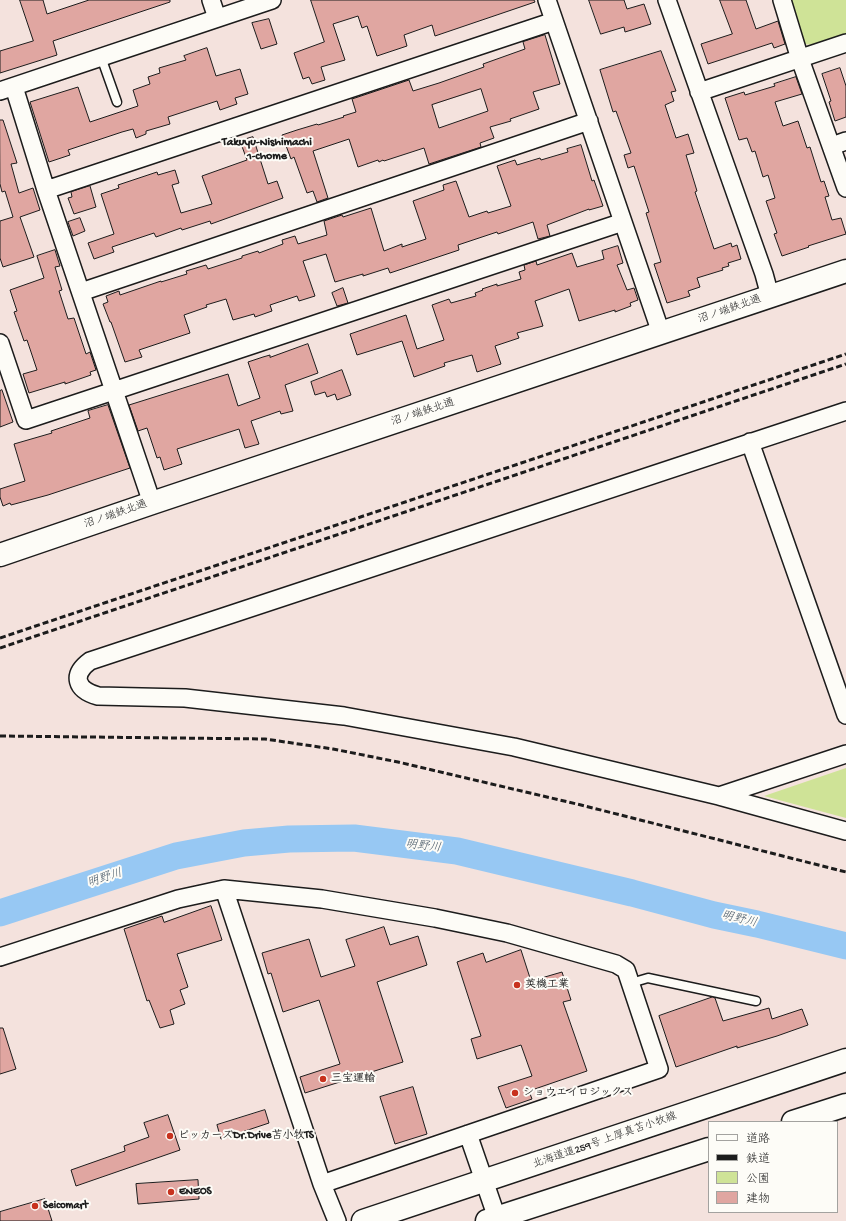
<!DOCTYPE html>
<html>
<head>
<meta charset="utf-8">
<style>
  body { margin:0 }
  #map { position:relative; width:846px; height:1221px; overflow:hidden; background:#f4e2dd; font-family:"Gochi Hand","Klee One",sans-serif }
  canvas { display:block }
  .legend { position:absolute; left:708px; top:1121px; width:130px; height:92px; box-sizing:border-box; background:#fdfcf7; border:1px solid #a3a29f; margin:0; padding:5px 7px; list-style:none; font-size:12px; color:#1c1c1c }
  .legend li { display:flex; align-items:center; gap:8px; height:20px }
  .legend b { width:20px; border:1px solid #a3a29f }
</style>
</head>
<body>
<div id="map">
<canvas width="846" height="1221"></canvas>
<ul class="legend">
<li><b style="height:5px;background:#fdfcf7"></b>道路</li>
<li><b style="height:5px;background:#1c1c1c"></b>鉄道</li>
<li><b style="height:11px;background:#cfe397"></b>公園</li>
<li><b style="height:11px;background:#e0a6a1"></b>建物</li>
</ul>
</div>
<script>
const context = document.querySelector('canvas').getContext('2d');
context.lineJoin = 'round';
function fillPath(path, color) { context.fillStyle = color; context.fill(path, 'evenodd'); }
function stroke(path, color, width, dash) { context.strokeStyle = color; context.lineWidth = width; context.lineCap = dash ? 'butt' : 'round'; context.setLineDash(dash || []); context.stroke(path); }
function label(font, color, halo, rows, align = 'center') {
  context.font = font + ' "Gochi Hand","Klee One",sans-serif'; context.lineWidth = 4; context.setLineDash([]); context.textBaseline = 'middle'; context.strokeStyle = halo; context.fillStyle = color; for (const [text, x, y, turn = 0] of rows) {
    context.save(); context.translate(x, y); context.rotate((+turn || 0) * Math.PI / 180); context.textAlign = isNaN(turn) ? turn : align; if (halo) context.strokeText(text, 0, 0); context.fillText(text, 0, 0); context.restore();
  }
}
const green = new Path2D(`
  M 789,0 L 846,0 L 846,34 L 814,45 L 803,44 Z
  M 846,768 L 846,818 L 764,796 Z`);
const river = new Path2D(`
  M 0,913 L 176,856 L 244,843 L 289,839 L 354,838 L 457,851 L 632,893 L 714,915 L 757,924 L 846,946`);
const building = new Path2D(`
  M 20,0 L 43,0 L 47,14 L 89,0 L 170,0 L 170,2 L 53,41 L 57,55 L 0,73 L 0,51 L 33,41 Z
  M 311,0 L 534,0 L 535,2 L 435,36 L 432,25 L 404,35 L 407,46 L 377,56 L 367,26 L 362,28 L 358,16 L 333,24 L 345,60 L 321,67 L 325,80 L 312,84 L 309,77 L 303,79 L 294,53 L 324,42 Z
  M 589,0 L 624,0 L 627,9 L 644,4 L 651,24 L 625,32 L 624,27 L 601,34 Z
  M 720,0 L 746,0 L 756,29 L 778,21 L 785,44 L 774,48 L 772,43 L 708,64 L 701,44 L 732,34 Z
  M 269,19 L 277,44 L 261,49 L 252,23 Z
  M 545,35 L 560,84 L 533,92 L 539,109 L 510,119 L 511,121 L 490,127 L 494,138 L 480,143 L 481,147 L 429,164 L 424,148 L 384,161 L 383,160 L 379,162 L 378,160 L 358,167 L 349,139 L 313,151 L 328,198 L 317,202 L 313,191 L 307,193 L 294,157 L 291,159 L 282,135 L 297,130 L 317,124 L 318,125 L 344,117 L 343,116 L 356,112 L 352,99 L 409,80 L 413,91 L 439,83 L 484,67 L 483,64 L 525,49 L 523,42 ZM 481,89 L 488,111 L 439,128 L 432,105 Z
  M 207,48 L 216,76 L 240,69 L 248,94 L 235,98 L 237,104 L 220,110 L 217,101 L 168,117 L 170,124 L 146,131 L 146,134 L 136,138 L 133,129 L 122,132 L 68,150 L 70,155 L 49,162 L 30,102 L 78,87 L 90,122 L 138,106 L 133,90 L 150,84 L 148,77 L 160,73 L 159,68 L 186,60 L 184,56 Z
  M 661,51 L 676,91 L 671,92 L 674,101 L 665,105 L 676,138 L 688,134 L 694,153 L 686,155 L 697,191 L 695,192 L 714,249 L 731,243 L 732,247 L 737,245 L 741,259 L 728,263 L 729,266 L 722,268 L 723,270 L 697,278 L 700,287 L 688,291 L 690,296 L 667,303 L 654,264 L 661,262 L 646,213 L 649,212 L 634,166 L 628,168 L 624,155 L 631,153 L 616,111 L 613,112 L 600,70 Z
  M 840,68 L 846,86 L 846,117 L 835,121 L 829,102 L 831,101 L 822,74 Z
  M 796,77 L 802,94 L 775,102 L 783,126 L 798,121 L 807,148 L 810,147 L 821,182 L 824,181 L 829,196 L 825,197 L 832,220 L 841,218 L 846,234 L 808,246 L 809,247 L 782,256 L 774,234 L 777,233 L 766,201 L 775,198 L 768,175 L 763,177 L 755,151 L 752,152 L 747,138 L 739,140 L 725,98 L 744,92 L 745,95 L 775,86 L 774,84 Z
  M 0,120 L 3,120 L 17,163 L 11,164 L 19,193 L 33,188 L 40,210 L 20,217 L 34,257 L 3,267 L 0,258 L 0,221 L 13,217 L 5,191 L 2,192 L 0,184 Z
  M 253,137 L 268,184 L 277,181 L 283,198 L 211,224 L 210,221 L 182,230 L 181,228 L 156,237 L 154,233 L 112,247 L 114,252 L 94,259 L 88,243 L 114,234 L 101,194 L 119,188 L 118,185 L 157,172 L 158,175 L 175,170 L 179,183 L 172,185 L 181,213 L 212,204 L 202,176 L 247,160 L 240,141 Z
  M 581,145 L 592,181 L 594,180 L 603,206 L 589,210 L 589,209 L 547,225 L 550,236 L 538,239 L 533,222 L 498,234 L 497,232 L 458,245 L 459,250 L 390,273 L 388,268 L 363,276 L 363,274 L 335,282 L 326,254 L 303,261 L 315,296 L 299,301 L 297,296 L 270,305 L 272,311 L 255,317 L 254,314 L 233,320 L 226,299 L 206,305 L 207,307 L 184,315 L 190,333 L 139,350 L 142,357 L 125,362 L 111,322 L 110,322 L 103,304 L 108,302 L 106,296 L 119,291 L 120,295 L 161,281 L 161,282 L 187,274 L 186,271 L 206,265 L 208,269 L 242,258 L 242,256 L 258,251 L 259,253 L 283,244 L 282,240 L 295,236 L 298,244 L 327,235 L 324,221 L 342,215 L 343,217 L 371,208 L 384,251 L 402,244 L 402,247 L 426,239 L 413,201 L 444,190 L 443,185 L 456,181 L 469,217 L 487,211 L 488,213 L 511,206 L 497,166 L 515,160 L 517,165 L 540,158 L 541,160 L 568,152 L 567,149 Z
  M 90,186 L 96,207 L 74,214 L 68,198 L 72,197 L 71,192 Z
  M 80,218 L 85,231 L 73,236 L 68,222 Z
  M 618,246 L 623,263 L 617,265 L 627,290 L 634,288 L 638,300 L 630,303 L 631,306 L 615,312 L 615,310 L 579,321 L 569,289 L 535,301 L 543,326 L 517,333 L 519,338 L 495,346 L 501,364 L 477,372 L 472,355 L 444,363 L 445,366 L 414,377 L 402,341 L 357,355 L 350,334 L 406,315 L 417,349 L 444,340 L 432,305 L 449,299 L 451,303 L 476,296 L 475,293 L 483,290 L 482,289 L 497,284 L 497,286 L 521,279 L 519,272 L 525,270 L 524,265 L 536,261 L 537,265 L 572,253 L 577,267 L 604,259 L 602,251 Z
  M 55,250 L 60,266 L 55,267 L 62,290 L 59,291 L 68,319 L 74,318 L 86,354 L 90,352 L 96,370 L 90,372 L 91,375 L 65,384 L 65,382 L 29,393 L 23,374 L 37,370 L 27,340 L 24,341 L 14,312 L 17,311 L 10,290 L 44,278 L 37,256 Z
  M 343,288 L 348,303 L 337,306 L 332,293 Z
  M 308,344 L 318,373 L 285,385 L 293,411 L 281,414 L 280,411 L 251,421 L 259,444 L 245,448 L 239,429 L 177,449 L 182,464 L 164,470 L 160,457 L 157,458 L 147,428 L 138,431 L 129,405 L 228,374 L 238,406 L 260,398 L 248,362 L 263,357 L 270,355 L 270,357 Z
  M 342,370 L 351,395 L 337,400 L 335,394 L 327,397 L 325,392 L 315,395 L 311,382 Z
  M 2,390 L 13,422 L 0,427 L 0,391 Z
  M 108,405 L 130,468 L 48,495 L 11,505 L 10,503 L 3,506 L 0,497 L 0,489 L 25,481 L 14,444 L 52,433 L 51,431 L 90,418 L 88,411 Z
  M 211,906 L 222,940 L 177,954 L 188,987 L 180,990 L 185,1004 L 170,1010 L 174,1024 L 160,1028 L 149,1000 L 147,1001 L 124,929 L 162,916 L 164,922 Z
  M 384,927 L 390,945 L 418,936 L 427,965 L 377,982 L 403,1062 L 305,1093 L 300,1077 L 340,1064 L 319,1000 L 283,1012 L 271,973 L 268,974 L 262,953 L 309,939 L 321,977 L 355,966 L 346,940 Z
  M 521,950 L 531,981 L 562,972 L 571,1000 L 563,1002 L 587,1071 L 529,1091 L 532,1099 L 506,1108 L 498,1087 L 532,1076 L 521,1045 L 477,1059 L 471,1039 L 481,1036 L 457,962 L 483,953 L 486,962 Z
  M 713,997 L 715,998 L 723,1021 L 769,1008 L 772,1019 L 802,1009 L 808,1025 L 777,1036 L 737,1048 L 737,1046 L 676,1067 L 659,1016 Z
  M 0,1028 L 3,1028 L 16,1069 L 0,1074 Z
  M 413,1087 L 427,1134 L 395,1144 L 380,1097 Z
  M 265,1110 L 269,1123 L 221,1139 L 217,1125 Z
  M 168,1115 L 180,1150 L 76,1186 L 71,1170 L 125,1151 L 124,1146 L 149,1137 L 144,1123 Z
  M 198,1180 L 199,1199 L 138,1204 L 136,1184 Z
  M 45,1199 L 52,1221 L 0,1221 L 0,1212 Z`);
const lane = new Path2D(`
  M 101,57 L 117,102
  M 631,983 L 648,978 L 756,1001`);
const street = new Path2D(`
  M 211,0 L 217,18
  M 547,0 L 661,333
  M 667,0 L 764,274 L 770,296
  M 782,0 L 800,59 L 846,188
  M 14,87 L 46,190 L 152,503
  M 0,91 L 272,0
  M 699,92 L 846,43
  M 832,146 L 846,141
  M 46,190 L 554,21
  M 81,292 L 589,121
  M 0,343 L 26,420 L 623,222
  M 846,411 L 90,661 C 71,675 76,690 98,696 L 185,698 L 344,716 L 514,747 L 719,796 L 846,831
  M 750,442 L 846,715
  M 719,796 L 846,754
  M 0,957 L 178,899 L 224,889 L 322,899 L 435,918 L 507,933 L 616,964 L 626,970 L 659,1069 L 322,1184 L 224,889
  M 468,1134 L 497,1218
  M 322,1184 L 337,1221`);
const secondary = new Path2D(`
  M 0,555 L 152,503 L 846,271
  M 793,1122 L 846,1105
  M 363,1221 L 846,1060
  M 487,1221 L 709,1149`);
const rail = new Path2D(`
  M 0,638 L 846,354
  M 0,648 L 846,364
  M 0,736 L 265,739 L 333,749 L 398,762 L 581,805 L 846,872`);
const markers = [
  [517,985,4,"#c8321e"],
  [323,1079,4,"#c8321e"],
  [515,1093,4,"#c8321e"],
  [170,1136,4,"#c8321e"],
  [171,1192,4,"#c8321e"],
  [35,1206,4,"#c8321e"]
];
const streetNames = [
  ["沼ノ端鉄北通",730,310,-19],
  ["沼ノ端鉄北通",423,413,-18],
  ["沼ノ端鉄北通",116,515,-19],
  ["北海道道259号 上厚真苫小牧線",605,1141,-19]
];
const poiNames = [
  ["英機工業",525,985],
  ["三宝運輸",331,1079],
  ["ショウエイロジックス",523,1093],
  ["ピッカーズDr.Drive苫小牧TS",178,1136],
  ["ENEOS",179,1192],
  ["Seicomart",43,1206]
];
const neighbourhoodNames = [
  ["Takuyu-Nishimachi",267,143],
  ["1-chome",267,157]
];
const waterNames = [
  ["明野川",423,847,7],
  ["明野川",105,879,-18],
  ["明野川",739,920,14]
];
fillPath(green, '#cfe397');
stroke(river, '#97c8f3', 27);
fillPath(building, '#e0a6a1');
stroke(building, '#1c1c1c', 1);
stroke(lane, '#1c1c1c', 11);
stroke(street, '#1c1c1c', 20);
stroke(secondary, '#1c1c1c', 25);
stroke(lane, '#fdfcf7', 8);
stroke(street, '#fdfcf7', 17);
stroke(secondary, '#fdfcf7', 22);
stroke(rail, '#1c1c1c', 3, [6, 3]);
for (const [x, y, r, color] of markers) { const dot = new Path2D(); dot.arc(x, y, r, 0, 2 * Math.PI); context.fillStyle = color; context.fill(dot); stroke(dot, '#fdfcf7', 1.5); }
label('11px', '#1c1c1c', '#fdfcf7', streetNames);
label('bold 11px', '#1c1c1c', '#fdfcf7', poiNames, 'left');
label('bold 12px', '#1c1c1c', '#fdfcf7', neighbourhoodNames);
label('italic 12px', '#475867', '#fdfcf7', waterNames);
</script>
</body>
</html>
